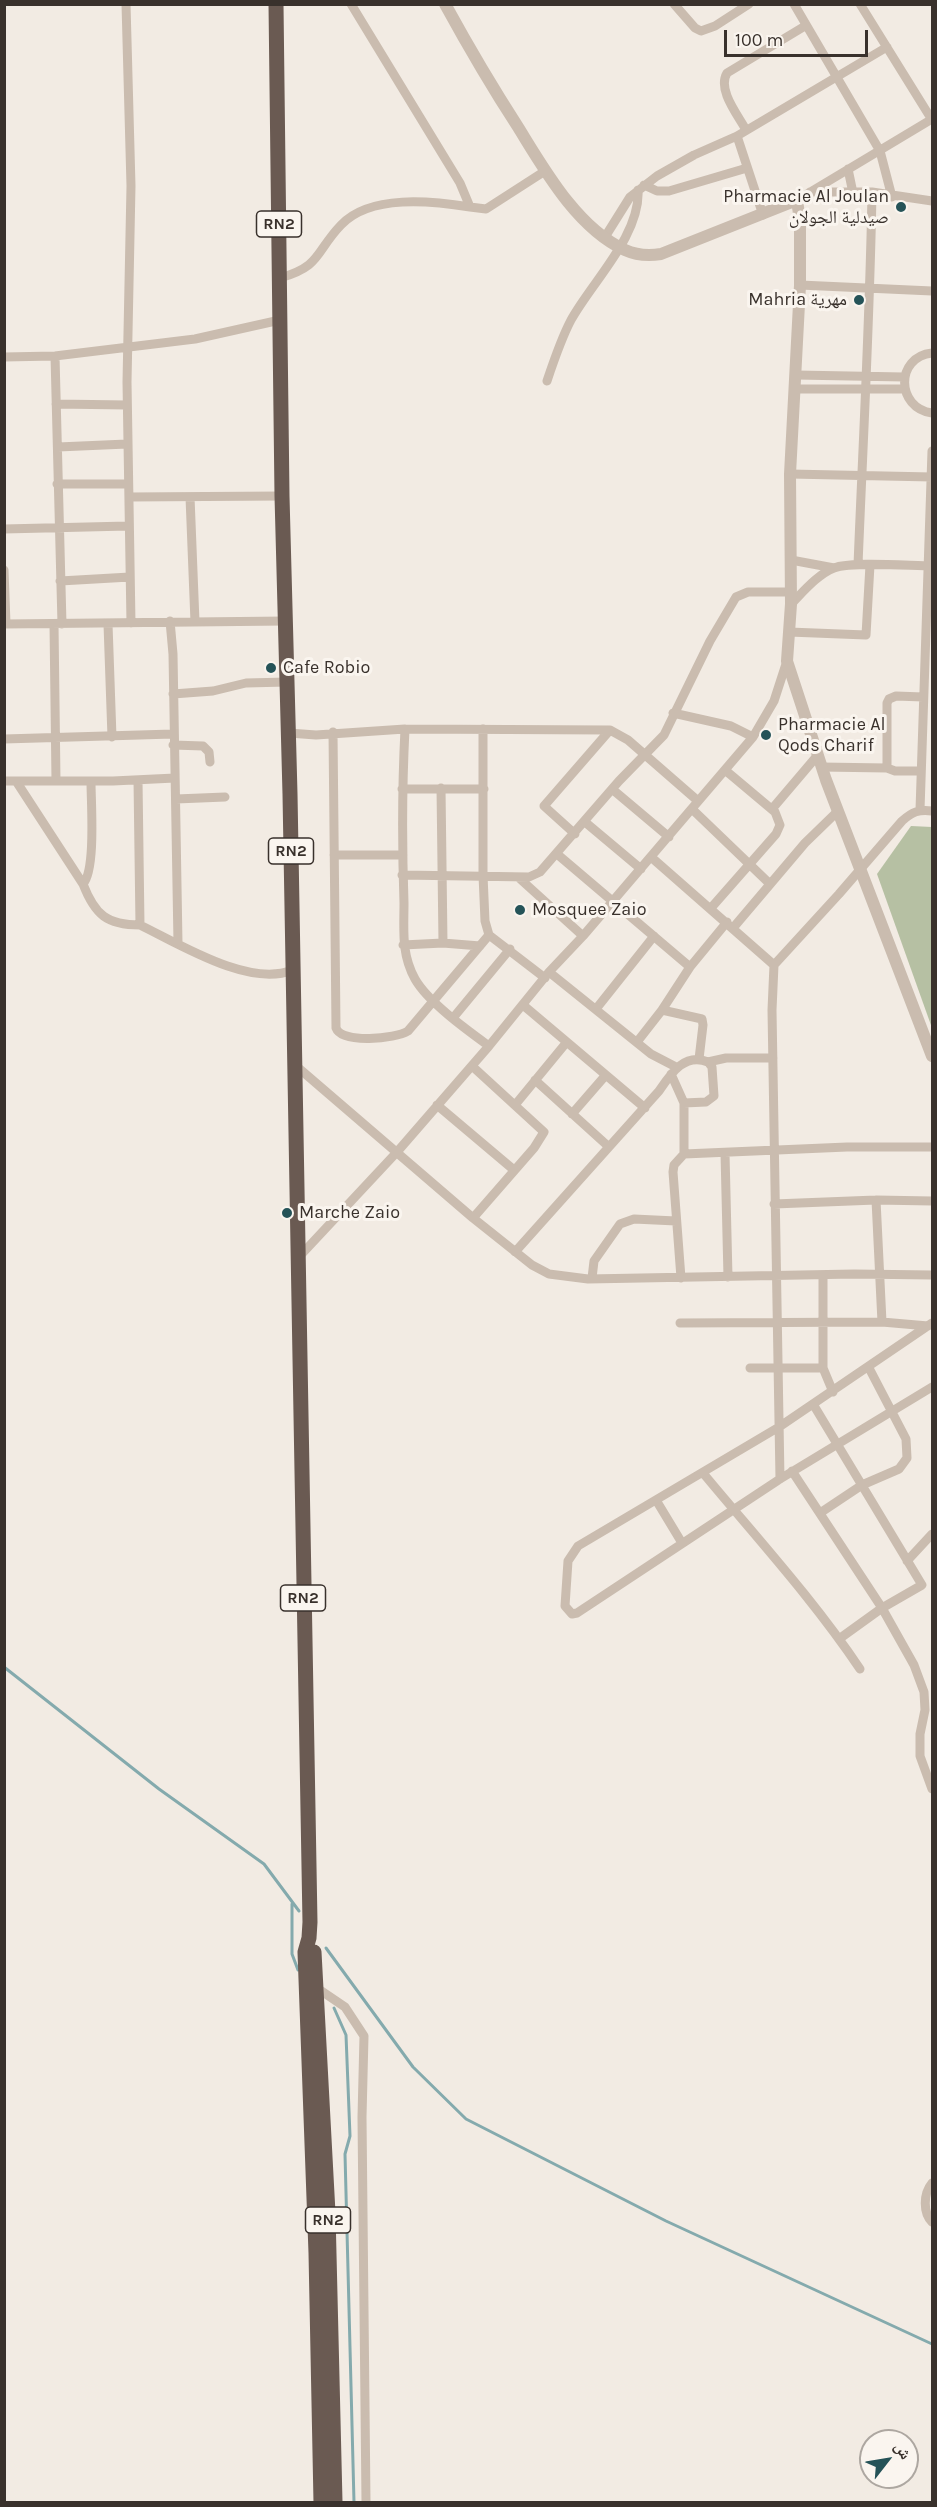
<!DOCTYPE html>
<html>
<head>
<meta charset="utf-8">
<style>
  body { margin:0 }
  #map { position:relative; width:937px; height:2507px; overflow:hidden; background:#f2ebe3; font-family:Karla,"Noto Naskh Arabic",sans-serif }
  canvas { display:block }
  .frame { position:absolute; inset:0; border:6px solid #39312c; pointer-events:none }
  .north { position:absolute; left:859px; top:2429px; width:60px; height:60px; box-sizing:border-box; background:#faf5ef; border:2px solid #ada7a1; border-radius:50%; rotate:59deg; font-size:16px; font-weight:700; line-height:24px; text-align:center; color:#39312c }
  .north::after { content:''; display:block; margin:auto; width:21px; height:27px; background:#255358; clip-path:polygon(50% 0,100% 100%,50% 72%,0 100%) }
  .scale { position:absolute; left:724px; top:30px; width:144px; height:27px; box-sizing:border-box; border:3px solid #39312c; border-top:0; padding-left:8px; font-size:18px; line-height:21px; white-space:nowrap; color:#39312c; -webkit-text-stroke:4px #faf5ef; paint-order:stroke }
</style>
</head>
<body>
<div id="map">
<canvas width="937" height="2507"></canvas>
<div class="frame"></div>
<div class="north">ش</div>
<div class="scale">100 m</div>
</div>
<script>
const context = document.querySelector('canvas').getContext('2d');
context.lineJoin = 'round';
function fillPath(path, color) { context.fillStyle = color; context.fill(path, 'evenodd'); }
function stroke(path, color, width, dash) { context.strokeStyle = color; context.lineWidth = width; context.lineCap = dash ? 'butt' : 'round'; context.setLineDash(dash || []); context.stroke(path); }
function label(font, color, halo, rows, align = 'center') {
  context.font = font + ' Karla,"Noto Naskh Arabic",sans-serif'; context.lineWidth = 6; context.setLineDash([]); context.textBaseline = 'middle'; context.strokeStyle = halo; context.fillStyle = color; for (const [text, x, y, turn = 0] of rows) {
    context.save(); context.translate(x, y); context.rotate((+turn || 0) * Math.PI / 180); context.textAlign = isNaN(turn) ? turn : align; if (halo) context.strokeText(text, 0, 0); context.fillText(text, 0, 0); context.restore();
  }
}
const green = new Path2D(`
  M 911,826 L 932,827 L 932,1028 L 877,874 Z`);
const stream = new Path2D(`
  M 4,1667 L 159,1789 L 264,1864 L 299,1911
  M 292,1904 L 292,1954 L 298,1970
  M 326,1948 L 413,2067 L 466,2119 L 666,2221 L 932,2344
  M 334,2008 L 346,2035 L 350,2136 L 345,2154 L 354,2502`);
const minor = new Path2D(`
  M 126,4 L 131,186 L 127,382 L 131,623
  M 351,4 L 460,183 L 470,207 L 486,209 L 545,171
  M 674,4 L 695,28 L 701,31 L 715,26 L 749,4
  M 794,4 L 880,151 L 892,197
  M 860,4 L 932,120
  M 746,130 C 738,115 717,90 727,73 L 805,26
  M 737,136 L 763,215
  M 848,169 L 853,193
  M 644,185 L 657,191 L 669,191 L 747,168
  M 810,192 L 872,192 L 932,201
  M 797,200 L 932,119
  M 605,237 L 630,197 L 657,176 L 694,155 L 737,136 L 887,47
  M 280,278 C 322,266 315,252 341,225 C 370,194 432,201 470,207
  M 800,285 L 932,291
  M 932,353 C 895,357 896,408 932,413
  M 55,356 L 62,624
  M 4,357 L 55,356 L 195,339 L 280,320
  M 796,375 L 904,377
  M 547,381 C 554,360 561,339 571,320 C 591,283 641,235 638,190
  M 795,389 L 904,389
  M 56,404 L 127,405
  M 58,447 L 127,444
  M 790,474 L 932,477
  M 57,484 L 128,484
  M 129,497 L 282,496
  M 190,497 L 195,622
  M 4,529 L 128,526
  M 791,560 L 834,568
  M 858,565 C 863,441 870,317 872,192
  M 4,570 L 6,624
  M 60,581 L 130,577
  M 791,604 C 803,592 818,574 834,568 C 851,561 911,566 932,566
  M 170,621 L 173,654 L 178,943
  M 4,624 L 286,621
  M 54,624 L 56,781
  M 108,624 L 112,737
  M 789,632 L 866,635 L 870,565
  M 173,694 L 213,691 L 246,683 L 287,682
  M 673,713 L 731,726 L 753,737
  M 405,729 C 402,787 402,845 404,903 C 404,930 401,954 415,979 C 428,1002 467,1030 489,1046
  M 483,729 L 483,875 L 485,921 L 489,935 L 545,978
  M 333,732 L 336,1028 C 342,1044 395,1039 408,1031 L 489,935
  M 289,733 L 316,735 L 405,729 L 610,730 L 628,740 L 698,801
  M 4,739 L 173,734
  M 173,745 L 203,746 L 209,752 L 210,762
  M 821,767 L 887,768
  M 920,771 L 895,771 L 887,768 L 887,703 L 889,699 L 896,696 L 923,697
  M 138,780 L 140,925
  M 4,781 L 113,781 L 175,778
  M 16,781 L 83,884 C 96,870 91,803 91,782
  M 441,788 L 443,943
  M 402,789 L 484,789
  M 612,789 L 669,837
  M 176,799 L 225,797
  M 772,809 L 817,756
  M 693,810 L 770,884
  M 920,810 L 932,451
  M 585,822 L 641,869
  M 575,834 L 544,806 L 610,730
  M 557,854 L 690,967 L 662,1010 L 702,1019 L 703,1025 L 699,1059
  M 334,855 L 403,855
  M 651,857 L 774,965
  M 402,875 L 529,877 L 540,872 L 619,781 L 664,735 L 710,641 L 736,597 L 748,592 L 790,592
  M 518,877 L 583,936
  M 83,884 C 95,915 107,925 140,925 C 179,944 250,988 292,970
  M 711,908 L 776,834 L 780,825 L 775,812 L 725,770
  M 733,928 L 805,843 L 838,811
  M 403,945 L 443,943 L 480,946
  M 690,967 L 727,922
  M 549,972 L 651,1054 L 676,1067
  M 523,1005 L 645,1108
  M 596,1009 L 654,936
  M 453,1018 L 510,949
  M 637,1042 L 662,1010
  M 708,1062 L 726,1058 L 773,1058
  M 295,1065 L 473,1218 L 532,1265 L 549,1274 L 588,1279 L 854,1274 L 932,1275
  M 472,1066 L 544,1132 L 534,1148 L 473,1218
  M 671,1074 L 684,1103 L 684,1154
  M 535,1080 L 609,1147
  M 437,1105 L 514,1170
  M 515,1105 L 566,1043
  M 572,1114 L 605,1076
  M 725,1153 L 728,1277
  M 876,1200 L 882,1322
  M 774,1204 L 876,1200 L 932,1201
  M 515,1252 L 659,1091 C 670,1075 684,1052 708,1062 L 712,1067 L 714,1096 L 706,1102 L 684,1103
  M 298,1258 L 397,1152 L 489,1046 L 549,972 L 583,936 L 753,737 L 774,701 L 787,661
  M 823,1275 L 823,1368 L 833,1392
  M 592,1278 L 594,1261 L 620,1224 L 634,1219 L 676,1221
  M 681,1278 L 673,1172 L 674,1165 L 684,1154 L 847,1147 L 932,1147
  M 680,1323 L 882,1322 L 928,1326
  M 932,1323 L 779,1427 L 578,1546 L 568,1561 L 565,1606 L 572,1614 L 577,1613 L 780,1479 L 932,1387
  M 750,1368 L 823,1368
  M 813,1404 L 922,1585 L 882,1608 L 839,1639
  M 792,1471 L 882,1608 L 914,1665 L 924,1692 L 925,1710 L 920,1734 L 920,1756 L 932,1789
  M 703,1473 C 756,1537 813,1599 860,1669
  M 780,1479 L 772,1010 L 774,965 L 839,894 L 902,821 C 912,812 919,809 932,811
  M 656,1500 L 682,1543
  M 820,1513 L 862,1485 L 899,1469 L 907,1458 L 906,1439 L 869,1368
  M 907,1561 L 932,1534
  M 317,1988 L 345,2007 L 364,2036 L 362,2117 L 366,2502
  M 932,2183 C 923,2194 923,2213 932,2222`);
const tertiary = new Path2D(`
  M 445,4 C 468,46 492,87 518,127 C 544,169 577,228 625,250 C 636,255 648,256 661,254 L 797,200 L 800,221 L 800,285 L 790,474 L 791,604 L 787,661 L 826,780 L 932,1056`);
const trunk = new Path2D(`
  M 276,4 L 282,496 L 290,794 L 310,1922 L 309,1938 L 305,1952 L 316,2253 L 321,2502
  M 314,1952 L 328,2213 L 335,2502`);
const markers = [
  [901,207,6,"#255358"],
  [859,300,6,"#255358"],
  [271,668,6,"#255358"],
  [766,735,6,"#255358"],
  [520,910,6,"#255358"],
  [287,1213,6,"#255358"]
];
const shields = [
  [279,224,45],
  [291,851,45],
  [303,1598,45],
  [328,2220,45]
];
const shieldNames = [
  ["RN2",279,224],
  ["RN2",291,851],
  ["RN2",303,1598],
  ["RN2",328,2220]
];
const poiNames = [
  ["Pharmacie Al Joulan",889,197,"right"],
  ["صيدلية الجولان",889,218,"right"],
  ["Mahria مهرية",847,300,"right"],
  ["Cafe Robio",283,668],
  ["Pharmacie Al",778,725],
  ["Qods Charif",778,746],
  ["Mosquee Zaio",532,910],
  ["Marche Zaio",299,1213]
];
fillPath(green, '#b6c0a3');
stroke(stream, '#84aaad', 3);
stroke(minor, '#cabcaf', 9);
stroke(tertiary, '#cabcaf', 12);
stroke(trunk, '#6a5a52', 15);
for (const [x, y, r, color] of markers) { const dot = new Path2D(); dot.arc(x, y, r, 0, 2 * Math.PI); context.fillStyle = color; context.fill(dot); stroke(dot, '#faf5ef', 2); }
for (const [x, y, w] of shields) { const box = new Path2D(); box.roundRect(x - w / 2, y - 13, w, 26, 4.5); context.fillStyle = '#faf5ef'; context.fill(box); stroke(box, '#39312c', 1.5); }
label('bold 16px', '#39312c', null, shieldNames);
label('18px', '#39312c', '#faf5ef', poiNames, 'left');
</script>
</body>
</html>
